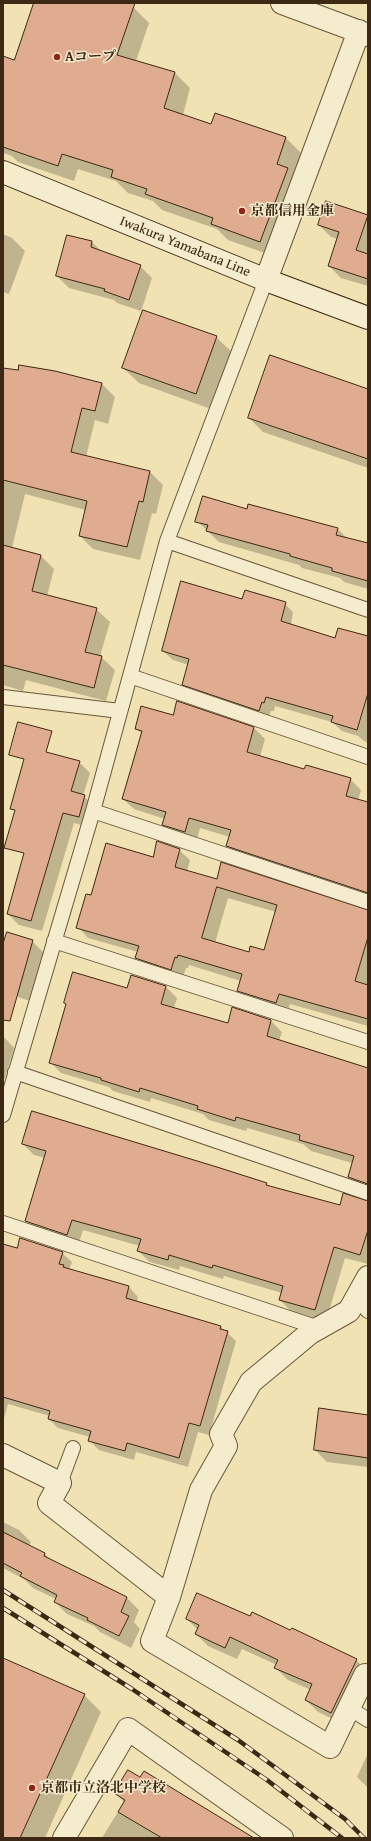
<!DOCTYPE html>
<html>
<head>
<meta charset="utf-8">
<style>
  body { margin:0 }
  #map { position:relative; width:371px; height:1841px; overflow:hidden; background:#f0e2b3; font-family:"Gentium Book Plus",serif }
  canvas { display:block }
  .frame { position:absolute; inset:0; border:4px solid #3c2813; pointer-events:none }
</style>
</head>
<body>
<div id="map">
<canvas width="371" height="1841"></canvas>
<div class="frame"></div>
</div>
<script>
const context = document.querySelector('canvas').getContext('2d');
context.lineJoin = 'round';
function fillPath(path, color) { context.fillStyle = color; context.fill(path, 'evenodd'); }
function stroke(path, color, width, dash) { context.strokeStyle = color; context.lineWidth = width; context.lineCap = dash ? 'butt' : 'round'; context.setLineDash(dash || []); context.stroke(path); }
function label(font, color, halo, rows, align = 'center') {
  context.font = font + ' "Gentium Book Plus","Noto Serif JP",serif'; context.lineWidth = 3; context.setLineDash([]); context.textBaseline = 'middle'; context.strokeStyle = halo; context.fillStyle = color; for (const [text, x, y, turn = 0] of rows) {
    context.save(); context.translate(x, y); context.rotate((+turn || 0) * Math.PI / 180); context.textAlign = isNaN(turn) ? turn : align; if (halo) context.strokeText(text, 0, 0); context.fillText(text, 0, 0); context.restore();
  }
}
const shadow = new Path2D(`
  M 36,3 L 121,3 L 133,7 L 149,23 L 136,61 L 174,72 L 190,88 L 183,115 L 212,125 L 285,137 L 301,153 L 294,175 L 276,257 L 228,240 L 217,229 L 162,210 L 153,201 L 128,193 L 116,181 L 78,169 L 74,181 L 18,162 L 12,156 L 3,153 L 3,57 L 15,62 Z
  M 368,216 L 368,286 L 341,278 L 329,266 L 338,239 L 331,237 L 319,225 Z
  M 3,234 L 12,238 L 25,251 L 9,294 L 3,292 Z
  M 92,242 L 102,252 L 140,266 L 152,278 L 141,311 L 117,303 L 114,300 L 69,288 L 57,276 Z
  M 216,337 L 232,352 L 211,409 L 139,383 L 123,368 Z
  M 3,369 L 58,373 L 102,384 L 115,397 L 108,424 L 95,420 L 86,457 L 150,472 L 163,485 L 156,514 L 152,513 L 140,560 L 93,549 L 80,536 L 86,510 L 25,494 L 12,548 L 41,556 L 54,569 L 47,596 L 96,609 L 110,622 L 100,656 L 115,670 L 106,701 L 26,680 L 23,691 L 3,685 Z
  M 368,390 L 368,468 L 263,432 L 249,418 Z
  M 248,510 L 338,529 L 347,538 L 368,544 L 368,589 L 344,582 L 340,578 L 302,568 L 299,565 L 219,542 L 197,521 Z
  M 243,600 L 284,603 L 293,612 L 291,625 L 336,639 L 368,636 L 368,743 L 364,741 L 358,736 L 342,731 L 332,722 L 275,706 L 274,711 L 271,711 L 268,720 L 192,694 L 183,684 L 189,665 L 173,660 L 163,651 Z
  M 178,702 L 254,728 L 265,739 L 260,757 L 305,770 L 350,779 L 361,790 L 358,800 L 368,803 L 368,900 L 238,857 L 227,846 L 230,837 L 200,828 L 196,843 L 174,836 L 163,825 L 165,819 L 134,809 L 123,799 L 142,734 L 136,728 L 174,716 Z
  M 79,762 L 90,773 L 83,796 L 95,806 L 89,827 L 74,823 L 42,931 L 19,925 L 8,914 Z
  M 179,850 L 190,860 L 187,872 L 217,880 L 368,911 L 368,1026 L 290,1004 L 287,1014 L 249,1002 L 238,991 L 241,981 L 189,965 L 188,968 L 186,968 L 182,980 L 147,969 L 137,958 L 138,952 L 88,938 L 78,927 L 92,897 L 154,858 ZM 228,898 L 276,912 L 264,951 L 249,953 L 215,943 Z
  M 32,941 L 44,953 L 30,1001 L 3,992 L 3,948 Z
  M 131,976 L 166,987 L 177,998 L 174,1008 L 229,1025 L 271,1021 L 282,1032 L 279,1041 L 368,1069 L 368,1191 L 360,1188 L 349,1177 L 352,1163 L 311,1151 L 303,1144 L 247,1128 L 246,1131 L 209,1120 L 203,1114 L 151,1098 L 150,1102 L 113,1091 L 109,1087 L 61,1073 L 50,1062 L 67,1005 L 65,1003 L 127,989 Z
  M 3,1036 L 14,1048 L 5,1078 L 3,1078 Z
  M 23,1144 L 266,1183 L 270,1187 L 340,1207 L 368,1202 L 368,1264 L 345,1258 L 326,1321 L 291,1311 L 280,1300 L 282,1293 L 224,1276 L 223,1279 L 180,1266 L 179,1270 L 150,1262 L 138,1251 L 140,1246 L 83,1230 L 78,1246 L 37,1232 L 26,1221 L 45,1158 L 34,1155 Z
  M 3,1245 L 17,1249 L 62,1253 L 72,1262 L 69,1270 L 129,1287 L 138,1297 L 137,1302 L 221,1327 L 236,1341 L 209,1435 L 198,1432 L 188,1467 L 136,1452 L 134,1460 L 99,1450 L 89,1440 L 90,1437 L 58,1428 L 49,1419 L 50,1416 L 8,1404 L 3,1422 Z
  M 368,1416 L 368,1467 L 327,1462 L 315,1450 Z
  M 3,1522 L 19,1530 L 31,1542 L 29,1546 L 45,1554 L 53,1562 L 127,1598 L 139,1610 L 134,1622 L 140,1629 L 131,1648 L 100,1632 L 94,1626 L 67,1614 L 55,1602 L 56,1599 L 33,1588 L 24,1579 L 3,1568 Z
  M 251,1617 L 356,1660 L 368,1672 L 343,1724 L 318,1712 L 306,1700 L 311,1690 L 288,1680 L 276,1668 L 277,1665 L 242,1649 L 237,1659 L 208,1646 L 196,1634 L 198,1630 L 187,1619 Z
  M 3,1659 L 84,1695 L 101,1712 L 45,1838 L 3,1838 Z
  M 368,1753 L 368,1788 L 357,1777 Z
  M 115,1793 L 244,1838 L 102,1838 L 124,1802 Z`);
const building = new Path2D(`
  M 34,3 L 135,3 L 117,55 L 175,72 L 164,108 L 211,124 L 215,113 L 286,137 L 277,164 L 288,168 L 260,242 L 211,224 L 213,218 L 145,194 L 147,189 L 111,177 L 113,170 L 62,154 L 58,166 L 3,147 L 3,56 L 14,60 Z
  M 326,201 L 368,215 L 356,250 L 368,254 L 368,279 L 328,266 L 339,232 L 318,225 Z
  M 67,235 L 92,241 L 91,247 L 141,265 L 129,300 L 104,291 L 105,289 L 56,276 Z
  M 143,310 L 217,336 L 196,394 L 122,368 Z
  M 270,355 L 368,389 L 368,459 L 248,418 Z
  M 19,365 L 55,371 L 102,383 L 95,411 L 82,408 L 71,452 L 150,471 L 143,502 L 139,501 L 127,547 L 79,536 L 87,501 L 3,480 L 3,368 L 18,370 Z
  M 203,496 L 247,509 L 248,504 L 338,528 L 336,535 L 368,543 L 368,581 L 332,571 L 332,568 L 290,556 L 290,554 L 206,531 L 208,525 L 195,522 Z
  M 3,545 L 41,555 L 32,591 L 97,608 L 85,652 L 102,656 L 94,688 L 3,665 Z
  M 181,581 L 242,599 L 245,590 L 286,602 L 281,621 L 335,638 L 338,628 L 368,636 L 368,693 L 357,730 L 331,722 L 333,716 L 266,697 L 264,703 L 262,702 L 259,711 L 182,685 L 189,659 L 162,651 Z
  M 177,701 L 254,727 L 247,752 L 304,769 L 306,765 L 351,778 L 346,796 L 368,802 L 368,893 L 226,846 L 231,830 L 189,818 L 185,832 L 162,825 L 166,812 L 122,799 L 142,731 L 135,729 L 141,706 L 173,715 Z
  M 18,722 L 52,731 L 46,752 L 80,761 L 71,791 L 85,795 L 79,817 L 63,813 L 31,921 L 7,914 L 24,853 L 4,848 L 15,810 L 10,809 L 24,759 L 9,755 Z
  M 157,841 L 180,849 L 175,867 L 217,879 L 221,862 L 368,910 L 368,937 L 355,981 L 368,985 L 368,1019 L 279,994 L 276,1003 L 237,991 L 242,974 L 178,955 L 177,958 L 175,957 L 171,970 L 135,958 L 139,946 L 76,928 L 86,894 L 91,895 L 106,843 L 153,857 ZM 217,887 L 277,905 L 264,950 L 250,946 L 249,952 L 202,938 Z
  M 7,932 L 33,940 L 10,1021 L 3,1020 L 3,944 Z
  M 73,972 L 127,988 L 131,975 L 166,986 L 161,1004 L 228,1023 L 232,1007 L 271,1020 L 267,1036 L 368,1068 L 368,1184 L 348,1177 L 354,1156 L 299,1140 L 300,1135 L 236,1117 L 235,1121 L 197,1109 L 198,1106 L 140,1088 L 139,1092 L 101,1080 L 101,1078 L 49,1063 L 66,1004 L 64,1003 Z
  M 32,1111 L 217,1167 L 267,1183 L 266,1185 L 340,1205 L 343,1193 L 368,1201 L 368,1230 L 360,1255 L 334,1247 L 315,1310 L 279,1300 L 283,1286 L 213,1265 L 212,1268 L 169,1255 L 168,1260 L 137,1251 L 141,1239 L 72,1220 L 67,1235 L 25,1221 L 46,1151 L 22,1144 Z
  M 20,1238 L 63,1252 L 59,1264 L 64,1265 L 63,1267 L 129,1286 L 126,1298 L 221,1326 L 220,1329 L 228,1331 L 200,1426 L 189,1423 L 179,1458 L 127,1443 L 125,1451 L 88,1441 L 91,1431 L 48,1419 L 50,1411 L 3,1397 L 3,1244 L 17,1248 Z
  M 319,1408 L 368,1415 L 368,1458 L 314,1450 Z
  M 3,1532 L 45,1553 L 44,1556 L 127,1597 L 121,1612 L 129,1616 L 119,1636 L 87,1620 L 88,1618 L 54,1602 L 57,1595 L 20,1576 L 22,1573 L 3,1563 Z
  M 197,1593 L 250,1616 L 252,1612 L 290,1630 L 292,1628 L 357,1659 L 331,1713 L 305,1700 L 312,1684 L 274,1668 L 278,1660 L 230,1637 L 225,1648 L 195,1634 L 199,1625 L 186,1619 Z
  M 3,1658 L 85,1694 L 20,1838 L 3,1838 Z
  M 128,1770 L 140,1777 L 144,1771 L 254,1838 L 162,1838 L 118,1812 L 125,1800 L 114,1793 Z`);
const lane = new Path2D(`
  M 167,541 L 368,610
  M 130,676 L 368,757
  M 3,697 L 120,711
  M 93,811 L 368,902
  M 54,941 L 368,1042
  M 15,1072 L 368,1193
  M 3,1115 L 93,811 L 167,541 L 266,280
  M 3,1223 L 319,1328
  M 356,1298 L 368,1311
  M 60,1483 L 73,1448
  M 349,1708 L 368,1720`);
const street = new Path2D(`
  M 282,3 L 368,35
  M 266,280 L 359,31
  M 3,1455 L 60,1483 L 49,1503 L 169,1597
  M 365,1675 L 330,1747 L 152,1641 L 169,1597 L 201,1490 L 226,1446 L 221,1434 L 251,1382 L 310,1333 L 349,1311 L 368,1277
  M 64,1838 L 128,1729 L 282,1838`);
const secondary = new Path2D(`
  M 3,172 L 266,280 L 368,318`);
const rail = new Path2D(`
  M 3,1590 L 238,1740 L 345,1819 L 364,1838
  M 3,1608 L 132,1689 L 267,1780 L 342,1838`);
const markers = [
  [57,57,4,"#8f2418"],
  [242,211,4,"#8f2418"],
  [32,1788,4,"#8f2418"]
];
const poiNames = [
  ["Aコープ",65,57],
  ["京都信用金庫",250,211],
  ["京都市立洛北中学校",40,1788]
];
const streetNames = [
  ["Iwakura Yamabana Line",185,247,22]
];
fillPath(shadow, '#0003');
fillPath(building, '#e0ac8f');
stroke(building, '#3c2813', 1);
stroke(lane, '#69563b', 16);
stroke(street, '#69563b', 24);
stroke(secondary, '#3c2813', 24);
stroke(lane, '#f5ecce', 14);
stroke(street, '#f5ecce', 22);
stroke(secondary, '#f5ecce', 22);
stroke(rail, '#3c2813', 4.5);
stroke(rail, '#f5ecce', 3, [9]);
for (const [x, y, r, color] of markers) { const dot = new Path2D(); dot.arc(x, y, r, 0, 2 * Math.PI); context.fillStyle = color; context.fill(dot); stroke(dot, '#f5ecce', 1.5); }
label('bold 14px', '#3c2813', '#f5ecce', poiNames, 'left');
label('14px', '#3c2813', '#f5ecce', streetNames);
</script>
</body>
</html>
